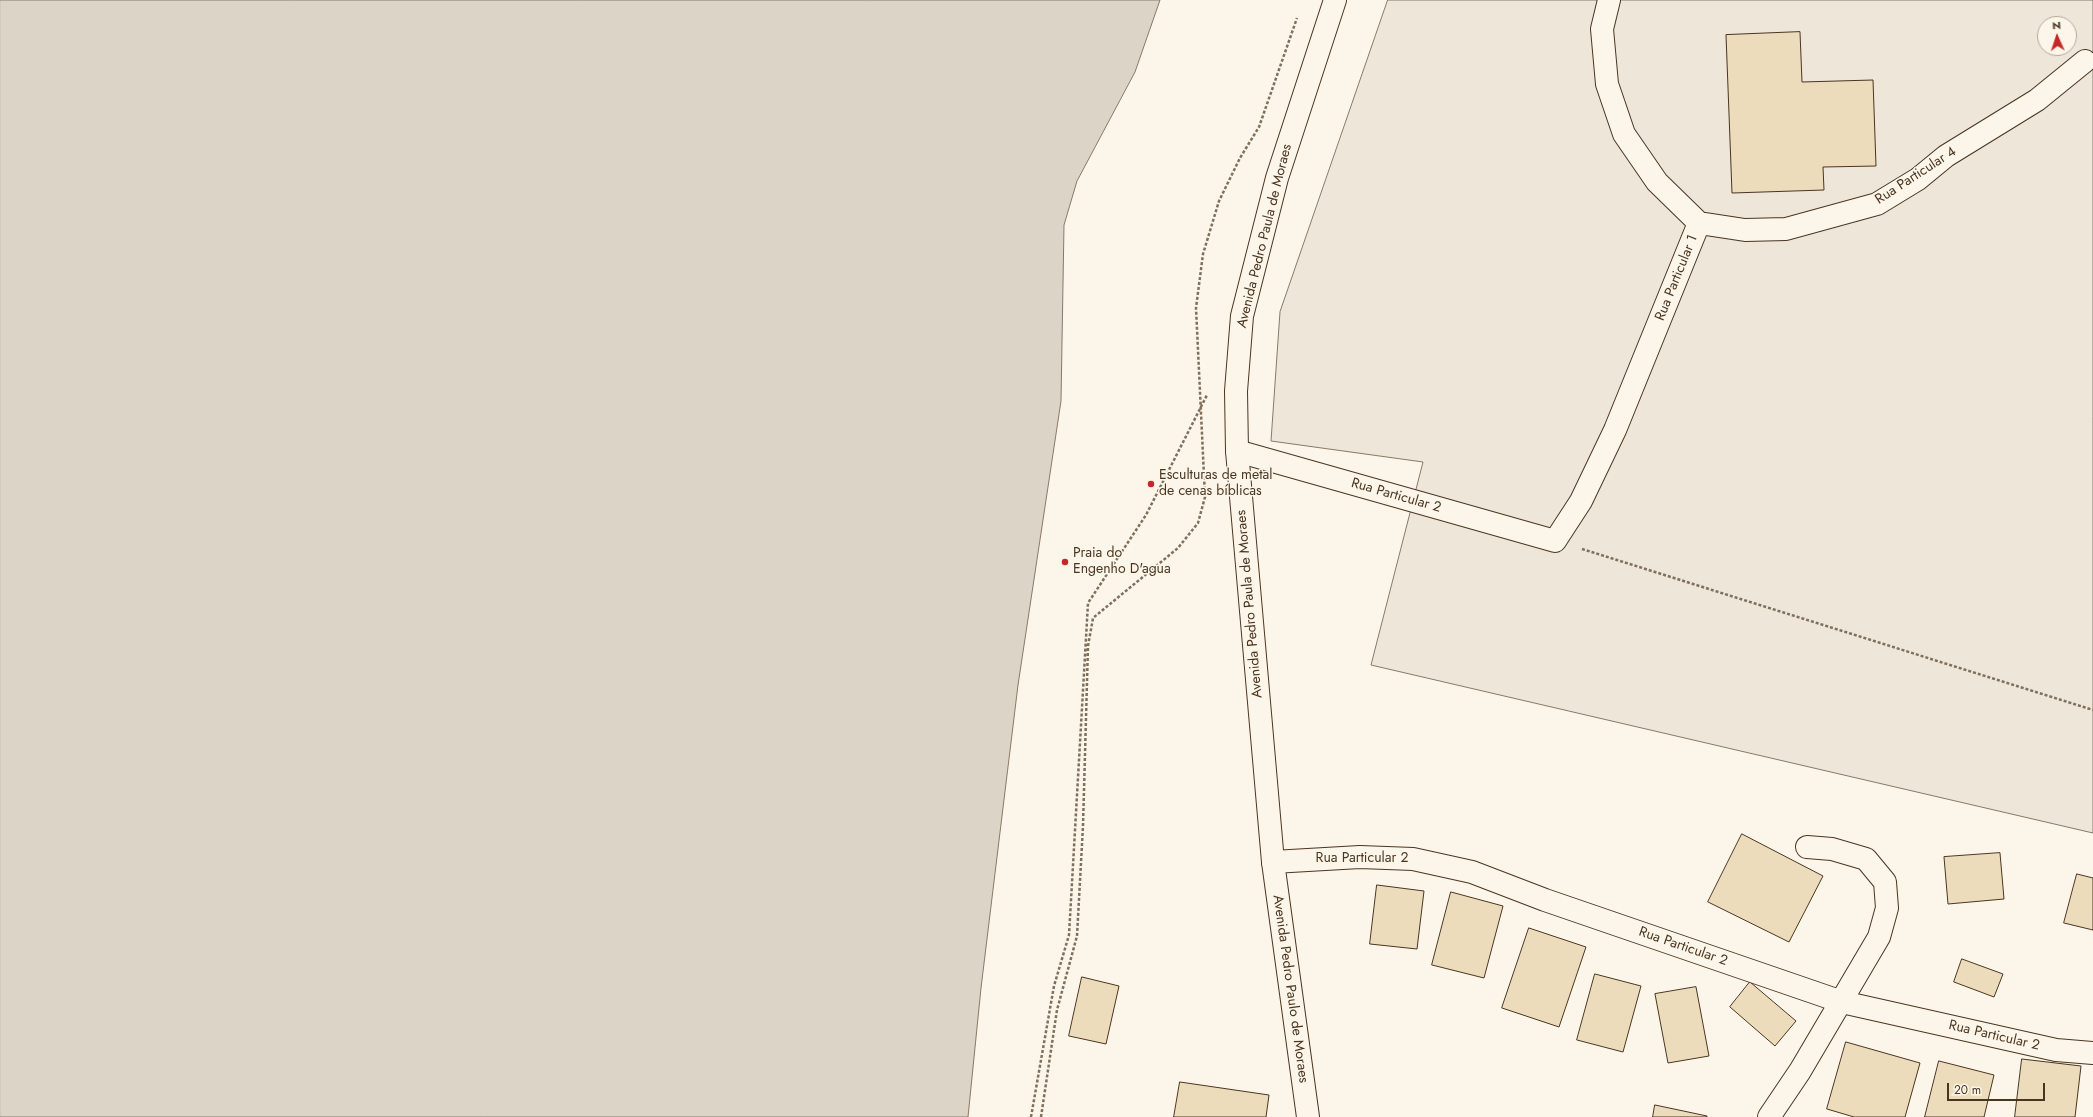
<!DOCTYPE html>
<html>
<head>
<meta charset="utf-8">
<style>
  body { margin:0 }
  #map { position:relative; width:2093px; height:1117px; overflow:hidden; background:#fbf6e9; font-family:Jost,sans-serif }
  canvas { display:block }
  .north { position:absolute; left:2037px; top:16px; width:40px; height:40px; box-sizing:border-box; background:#fbf6e9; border:1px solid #b4a999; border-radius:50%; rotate:357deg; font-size:11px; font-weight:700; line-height:16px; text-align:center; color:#4a3520 }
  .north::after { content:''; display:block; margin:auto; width:14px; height:18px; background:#c62828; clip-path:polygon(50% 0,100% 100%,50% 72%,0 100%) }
  .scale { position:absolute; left:1947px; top:1083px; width:98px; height:18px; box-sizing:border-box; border:2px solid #4a3520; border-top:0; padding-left:5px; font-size:12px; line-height:14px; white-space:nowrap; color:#4a3520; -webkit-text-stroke:3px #fbf6e9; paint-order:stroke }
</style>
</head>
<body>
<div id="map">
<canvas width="2093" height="1117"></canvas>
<div class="north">N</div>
<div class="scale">20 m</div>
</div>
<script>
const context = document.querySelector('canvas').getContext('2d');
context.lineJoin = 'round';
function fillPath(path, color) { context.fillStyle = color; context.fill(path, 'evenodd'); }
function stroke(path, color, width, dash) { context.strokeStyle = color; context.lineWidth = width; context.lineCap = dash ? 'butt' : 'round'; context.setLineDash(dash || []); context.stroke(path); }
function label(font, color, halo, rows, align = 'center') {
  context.font = font + ' Jost,sans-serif'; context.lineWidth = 3; context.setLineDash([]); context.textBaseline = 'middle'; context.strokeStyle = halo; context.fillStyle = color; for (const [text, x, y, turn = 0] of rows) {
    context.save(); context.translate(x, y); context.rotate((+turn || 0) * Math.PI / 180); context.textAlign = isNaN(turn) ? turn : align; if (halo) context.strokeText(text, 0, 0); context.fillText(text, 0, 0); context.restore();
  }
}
const green = new Path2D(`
  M 1388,0 L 2093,0 L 2093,833 L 1371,665 L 1423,462 L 1271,441 L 1280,312 ZM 2045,24 L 2069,24 L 2069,48 L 2045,48 Z`);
const water = new Path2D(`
  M 0,0 L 1160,0 L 1135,72 L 1077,181 L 1064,225 L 1061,401 L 1018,685 L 981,988 L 968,1117 L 0,1117 Z`);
const building = new Path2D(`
  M 1800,32 L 1802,82 L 1873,80 L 1876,166 L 1823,167 L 1824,190 L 1732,193 L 1726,35 Z
  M 1742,834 L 1823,876 L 1789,942 L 1708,902 Z
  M 2000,853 L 2004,899 L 1948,904 L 1944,857 Z
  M 2077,874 L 2093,878 L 2093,930 L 2064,923 Z
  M 1377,885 L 1424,891 L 1417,949 L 1370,944 Z
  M 1451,892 L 1503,906 L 1484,978 L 1432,965 Z
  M 1529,928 L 1586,947 L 1559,1027 L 1502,1008 Z
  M 1962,959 L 2003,974 L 1994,997 L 1954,982 Z
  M 1595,974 L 1641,986 L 1623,1052 L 1577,1040 Z
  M 1082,977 L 1119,986 L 1106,1044 L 1069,1036 Z
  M 1750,982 L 1796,1021 L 1775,1046 L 1730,1007 Z
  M 1696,987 L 1709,1056 L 1668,1063 L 1655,994 Z
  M 1846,1042 L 1920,1063 L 1905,1117 L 1854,1117 L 1827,1109 Z
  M 2022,1059 L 2081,1066 L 2075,1117 L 2015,1117 Z
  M 1939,1061 L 1994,1075 L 1984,1117 L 1925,1117 Z
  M 1180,1082 L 1269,1095 L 1266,1117 L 1174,1117 Z
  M 1655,1105 L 1707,1116 L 1707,1117 L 1653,1117 Z`);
const path = new Path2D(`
  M 1582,549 L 2093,710
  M 1031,1117 L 1054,986 L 1069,935 L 1088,603 L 1146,515 L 1207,395
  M 1041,1117 L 1057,1010 L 1077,936 L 1083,826 L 1088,646 L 1093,618 L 1178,548 L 1198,523 L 1205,497 L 1196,308 L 1203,254 L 1219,201 L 1240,158 L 1259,127 L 1297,18`);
const minor = new Path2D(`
  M 1609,0 L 1602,29 L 1607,84 L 1624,134 L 1657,182 L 1699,223
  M 1699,223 L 1745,230 L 1786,229 L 1877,204 L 1918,179 L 1946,156 L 2037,100 L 2085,61
  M 1237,451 L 1555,541 L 1581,501 L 1615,430 L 1699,223
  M 1273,862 L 1360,857 L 1413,859 L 1472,872 L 1545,900 L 1842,1002 L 2056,1050 L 2093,1053
  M 1769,1117 L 1800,1071 L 1879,937 L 1887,908 L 1885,882 L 1866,859 L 1832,849 L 1807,847`);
const major = new Path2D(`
  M 1308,1117 L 1273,862 L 1237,451 L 1236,391 L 1242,316 L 1277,178 L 1335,0`);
const markers = [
  [1151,484,4,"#c62828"],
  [1065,562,4,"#c62828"]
];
const streetNames = [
  ["Rua Particular 4",1916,176,-33],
  ["Avenida Pedro Paula de Moraes",1265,236,-76],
  ["Rua Particular 1",1677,278,-68],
  ["Rua Particular 2",1396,496,16],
  ["Avenida Pedro Paula de Moraes",1250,604,-95],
  ["Rua Particular 2",1362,859],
  ["Rua Particular 2",1683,947,19],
  ["Avenida Pedro Paulo de Moraes",1290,989,82],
  ["Rua Particular 2",1994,1036,13]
];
const poiNames = [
  ["Esculturas de metal",1159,476],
  ["de cenas bíblicas",1159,492],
  ["Praia do",1073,554],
  ["Engenho D'agua",1073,570]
];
fillPath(green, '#ede6d9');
stroke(green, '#887966', 1);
fillPath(water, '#dcd4c6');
stroke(water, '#887966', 1);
fillPath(building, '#ecdcbc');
stroke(building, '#4a3520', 1);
stroke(minor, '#4a3520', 24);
stroke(major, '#4a3520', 24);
stroke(path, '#7f6f5c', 2.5, [3, 2]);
stroke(minor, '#fbf6e9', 22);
stroke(major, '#fbf6e9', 22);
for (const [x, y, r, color] of markers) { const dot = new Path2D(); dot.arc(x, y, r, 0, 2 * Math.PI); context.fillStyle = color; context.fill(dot); stroke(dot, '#fbf6e9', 1.5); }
label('14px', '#4a3520', '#fbf6e9', streetNames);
label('14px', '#4a3520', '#fbf6e9', poiNames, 'left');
</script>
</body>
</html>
